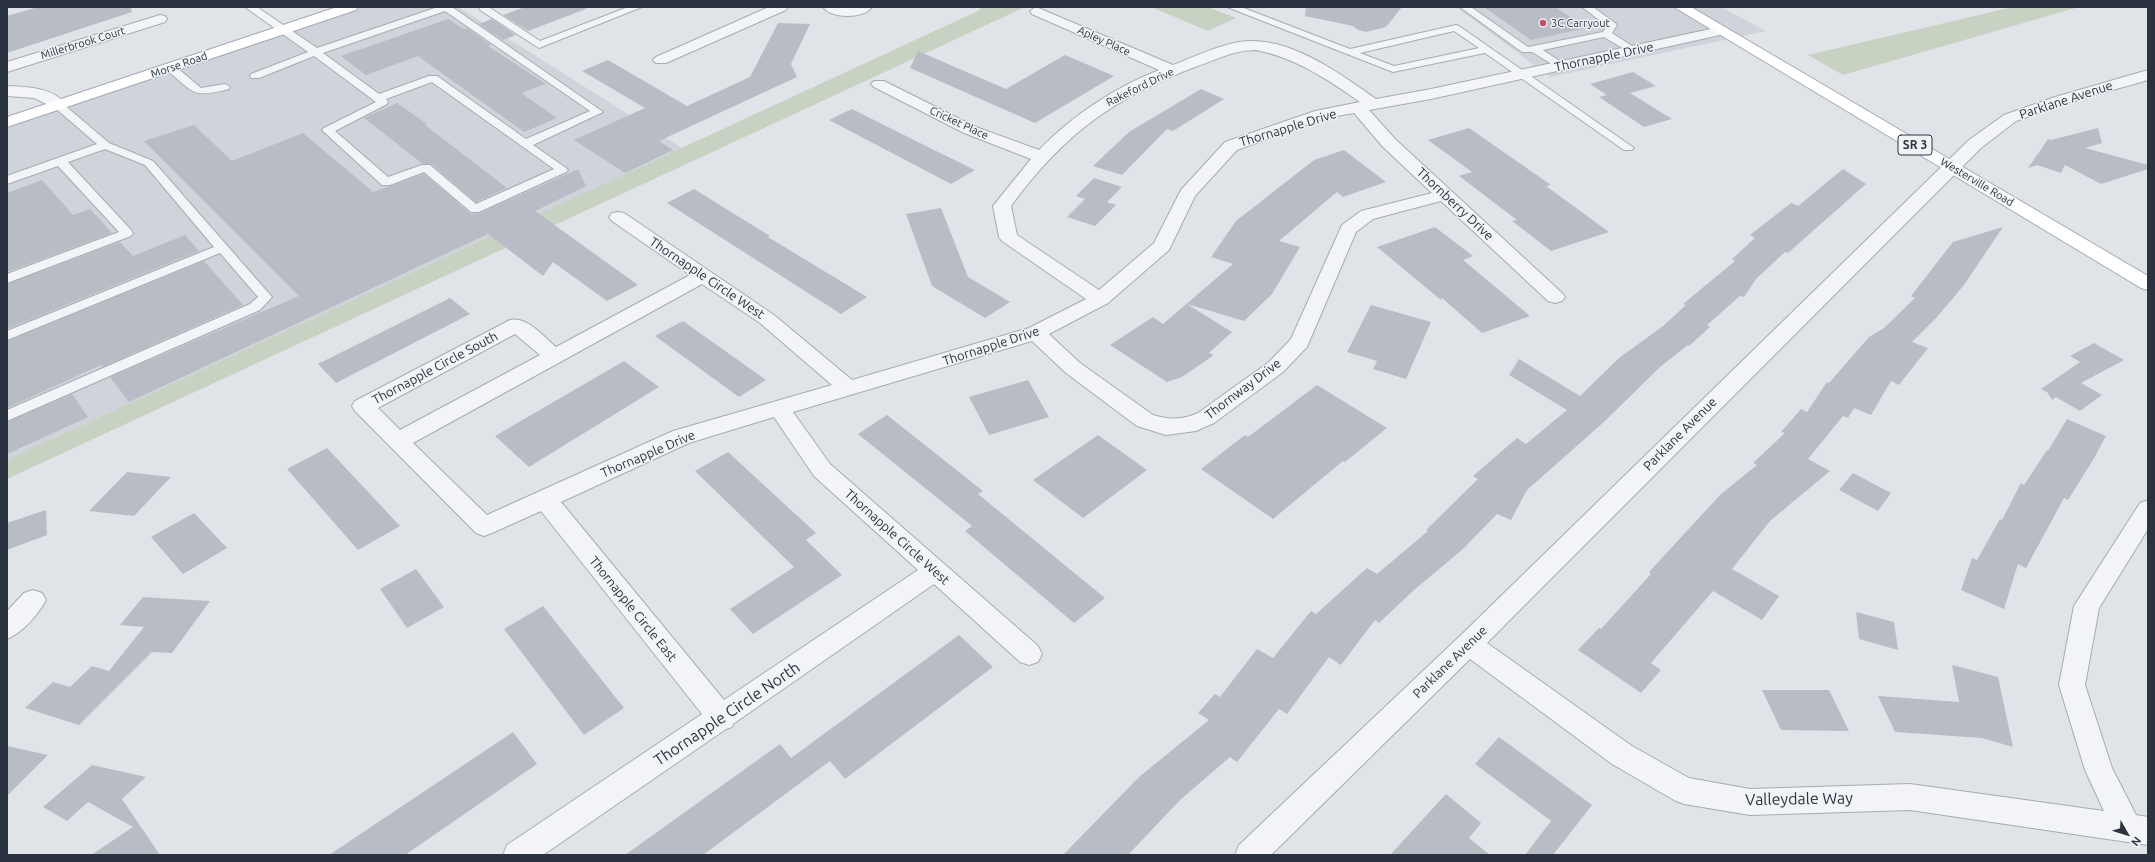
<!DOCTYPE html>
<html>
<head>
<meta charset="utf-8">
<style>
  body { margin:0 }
  #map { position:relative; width:2155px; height:862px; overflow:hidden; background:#e0e4e8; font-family:Ubuntu,sans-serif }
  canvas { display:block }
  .frame { position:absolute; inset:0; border:8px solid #2a333f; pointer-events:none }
  .north { position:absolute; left:2107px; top:814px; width:40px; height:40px; -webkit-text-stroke:3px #f0f3f6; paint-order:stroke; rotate:129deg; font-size:11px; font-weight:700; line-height:16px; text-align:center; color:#2a333f }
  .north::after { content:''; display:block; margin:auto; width:14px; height:18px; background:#2a333f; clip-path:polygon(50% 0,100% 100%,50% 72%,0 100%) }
</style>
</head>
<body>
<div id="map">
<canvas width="2155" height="862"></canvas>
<div class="frame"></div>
<div class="north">N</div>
</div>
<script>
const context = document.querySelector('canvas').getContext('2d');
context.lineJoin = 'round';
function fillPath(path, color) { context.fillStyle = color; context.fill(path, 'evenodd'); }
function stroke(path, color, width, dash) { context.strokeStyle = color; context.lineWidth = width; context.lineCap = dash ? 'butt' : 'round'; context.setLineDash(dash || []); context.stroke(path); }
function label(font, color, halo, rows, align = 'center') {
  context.font = font + ' Ubuntu,sans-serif'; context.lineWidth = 3; context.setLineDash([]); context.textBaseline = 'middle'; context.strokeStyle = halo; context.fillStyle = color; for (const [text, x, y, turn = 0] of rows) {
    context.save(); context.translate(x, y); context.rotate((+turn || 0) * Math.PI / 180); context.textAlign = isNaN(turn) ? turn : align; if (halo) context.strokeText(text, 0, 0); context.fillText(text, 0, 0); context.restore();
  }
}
const built = new Path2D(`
  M 354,7 L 458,7 L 682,148 L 7,460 L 7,123 Z
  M 1456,7 L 1721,7 L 1766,31 L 1550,77 Z`);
const green = new Path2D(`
  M 980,7 L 1025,7 L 7,479 L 7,460 L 980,10 Z
  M 1151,7 L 1208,7 L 1236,18 L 1208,31 Z
  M 2013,7 L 2079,7 L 1843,75 L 1808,55 Z`);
const building = new Path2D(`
  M 38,7 L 131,7 L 132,12 L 7,53 L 7,16 Z
  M 525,7 L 586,7 L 586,9 L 528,31 L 503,15 Z
  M 1306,7 L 1402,7 L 1386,27 L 1366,32 L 1358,30 L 1353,26 L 1305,16 Z
  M 1484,7 L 1555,7 L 1587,28 L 1531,40 Z
  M 448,19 L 464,29 L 467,28 L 491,45 L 488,46 L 546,84 L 521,93 L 557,118 L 524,132 L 418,56 L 366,75 L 341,56 Z
  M 492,19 L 516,35 L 503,40 L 479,24 Z
  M 778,23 L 810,24 L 791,64 L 797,77 L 659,141 L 673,150 L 625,173 L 574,140 L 645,108 L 582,71 L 608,60 L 687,106 L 750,77 Z
  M 918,51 L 1006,89 L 1065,55 L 1114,76 L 1035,123 L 910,68 Z
  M 1633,72 L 1656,86 L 1630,93 L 1672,119 L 1644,127 L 1599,97 L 1607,95 L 1590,84 Z
  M 1201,89 L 1224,99 L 1173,131 L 1167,129 L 1122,175 L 1093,166 L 1129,132 Z
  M 397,103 L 427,124 L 425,125 L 507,188 L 476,202 L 431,164 L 423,164 L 364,118 Z
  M 852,109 L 932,149 L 975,170 L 951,184 L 829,120 Z
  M 194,125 L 232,161 L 303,133 L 373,192 L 424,174 L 471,214 L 480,213 L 578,169 L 586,186 L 535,211 L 638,285 L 607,301 L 553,262 L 543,276 L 488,234 L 129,402 L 110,377 L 299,296 L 144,141 Z
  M 1469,128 L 1551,185 L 1546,186 L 1609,232 L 1551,251 L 1512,221 L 1517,220 L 1459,176 L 1472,172 L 1428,140 Z
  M 2098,128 L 2102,143 L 2085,148 L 2148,165 L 2148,169 L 2101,184 L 2065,165 L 2061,173 L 2037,165 L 2028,168 L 2048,139 L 2051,140 Z
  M 1344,150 L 1386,182 L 1343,197 L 1337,192 L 1279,241 L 1300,247 L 1272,294 L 1244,321 L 1187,304 L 1232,332 L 1209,353 L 1214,355 L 1182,377 L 1167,382 L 1110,345 L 1153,317 L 1163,324 L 1233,264 L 1211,257 L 1236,221 L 1314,160 Z
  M 1843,169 L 1866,184 L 1788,253 L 1785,252 L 1756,279 L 1744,297 L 1740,296 L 1707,325 L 1710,327 L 1689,346 L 1688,345 L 1660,367 L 1605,421 L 1527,490 L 1511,520 L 1497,514 L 1463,549 L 1414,590 L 1379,623 L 1375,620 L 1341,665 L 1329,657 L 1287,714 L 1279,709 L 1237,762 L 1230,757 L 1180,800 L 1128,855 L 1063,855 L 1139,777 L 1209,720 L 1198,713 L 1215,694 L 1220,697 L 1257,649 L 1273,658 L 1311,611 L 1316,614 L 1367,568 L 1377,574 L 1428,531 L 1426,530 L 1478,479 L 1473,476 L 1517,438 L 1526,444 L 1567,410 L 1509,375 L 1519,359 L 1580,396 L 1619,358 L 1663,326 L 1686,305 L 1683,304 L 1735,261 L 1732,259 L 1755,238 L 1750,235 L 1791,203 L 1798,206 Z
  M 1094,178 L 1122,187 L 1107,202 L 1116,205 L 1095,226 L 1067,217 L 1085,199 L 1076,196 Z
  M 42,180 L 73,215 L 90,209 L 112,233 L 7,272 L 7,193 Z
  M 694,189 L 770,236 L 768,237 L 867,297 L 841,314 L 667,203 Z
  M 941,208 L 968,277 L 1010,302 L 985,318 L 932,286 L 906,214 Z
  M 1435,227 L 1473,256 L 1463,260 L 1530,316 L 1482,333 L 1442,298 L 1441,300 L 1377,247 Z
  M 2003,227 L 1964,285 L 1937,317 L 1912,342 L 1928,348 L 1899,385 L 1891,381 L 1871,415 L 1854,408 L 1848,418 L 1843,416 L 1808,459 L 1830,471 L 1770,521 L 1732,569 L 1779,596 L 1762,620 L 1713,591 L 1651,663 L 1661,670 L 1641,693 L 1578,650 L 1599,628 L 1601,629 L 1651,574 L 1649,572 L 1721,494 L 1757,465 L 1753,463 L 1785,433 L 1781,432 L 1801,409 L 1807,412 L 1827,382 L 1829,383 L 1869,337 L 1884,328 L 1915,298 L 1911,296 L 1953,242 Z
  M 185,235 L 199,251 L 7,329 L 7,284 L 120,242 L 133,256 Z
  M 204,261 L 243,305 L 102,367 L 101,365 L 7,408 L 7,341 Z
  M 450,298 L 470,314 L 336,383 L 318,364 Z
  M 1371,305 L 1431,322 L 1406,379 L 1373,369 L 1377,361 L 1347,352 Z
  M 683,321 L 766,380 L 739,397 L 655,336 Z
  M 2094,343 L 2124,360 L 2081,383 L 2102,395 L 2080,411 L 2056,397 L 2052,400 L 2047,392 L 2041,389 L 2080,362 L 2070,356 Z
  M 624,361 L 659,387 L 529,467 L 495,436 Z
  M 1028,380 L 1049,417 L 989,435 L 969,397 Z
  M 1317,385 L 1387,428 L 1345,462 L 1343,461 L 1273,519 L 1201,469 L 1245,435 L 1248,437 Z
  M 72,394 L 88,417 L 7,454 L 7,422 Z
  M 887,415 L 983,491 L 978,494 L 1105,598 L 1074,623 L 965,531 L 972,526 L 858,434 Z
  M 2067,419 L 2106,436 L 2093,460 L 2068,500 L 2064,498 L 2026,568 L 2018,564 L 2004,609 L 1961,590 L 1972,558 L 1977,560 L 2000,519 L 2002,520 L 2021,483 L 2024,485 L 2047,450 L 2048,451 Z
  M 1098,435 L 1147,470 L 1083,518 L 1033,480 Z
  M 327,448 L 400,526 L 358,550 L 287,469 Z
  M 728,452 L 816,533 L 806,540 L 842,575 L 753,634 L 730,609 L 794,567 L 695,471 Z
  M 127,472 L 171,477 L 134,516 L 89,511 Z
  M 1853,473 L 1891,493 L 1878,511 L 1839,490 Z
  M 46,510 L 47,535 L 7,550 L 7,523 Z
  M 194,513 L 227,548 L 183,574 L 151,537 Z
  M 416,569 L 444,607 L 407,628 L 380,589 Z
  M 143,597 L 210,601 L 172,653 L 152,652 L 79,725 L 25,708 L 53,682 L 70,687 L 92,666 L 109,671 L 144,627 L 120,625 Z
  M 543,606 L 624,708 L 584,735 L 504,629 Z
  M 1856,612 L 1894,622 L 1898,650 L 1859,639 Z
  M 959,635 L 993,667 L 845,779 L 830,761 L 703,855 L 625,855 L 780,744 L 791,758 Z
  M 1952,665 L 1998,677 L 2013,747 L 1982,738 L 1895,732 L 1878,696 L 1959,702 Z
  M 1762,690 L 1829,690 L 1849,731 L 1781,730 Z
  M 513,732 L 537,764 L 405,855 L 329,855 Z
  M 1499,737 L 1592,805 L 1553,855 L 1525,855 L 1551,821 L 1475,764 Z
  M 7,746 L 48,755 L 7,796 Z
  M 92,765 L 146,777 L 122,799 L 160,855 L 91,855 L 133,827 L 88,802 L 67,821 L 43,807 Z
  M 1446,794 L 1481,823 L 1469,838 L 1490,855 L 1390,855 Z`);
const service = new Path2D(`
  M 245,7 L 257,7 L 317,48 L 438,7 L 452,7 L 603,112 L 533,145 L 566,168 L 568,170 L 566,172 L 479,212 L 471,212 L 424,172 L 390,185 L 382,185 L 324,132 L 322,130 L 324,128 L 376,102 L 314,56 L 259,78 L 251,78 L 250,76 L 251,74 L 308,52 ZM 445,11 L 590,111 L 526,139 L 437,76 L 429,76 L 379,94 L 323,53 ZM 432,82 L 554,169 L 476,204 L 430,165 L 422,165 L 388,177 L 335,131 L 387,104 L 388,102 L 386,99 Z
  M 479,7 L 491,7 L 490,8 L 540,41 L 628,7 L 642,7 L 539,48 L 480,10 Z
  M 1227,7 L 1241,7 L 1350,49 L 1456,25 L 1459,26 L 1634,148 L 1632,150 L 1624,150 L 1485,53 L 1393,72 ZM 1454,31 L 1479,48 L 1394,66 L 1360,53 Z
  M 1460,7 L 1471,7 L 1528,47 L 1603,32 L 1607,26 L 1582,7 L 1593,7 L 1615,23 L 1617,25 L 1612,33 L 1638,50 L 1633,53 L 1629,52 L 1604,37 L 1543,50 L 1564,64 L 1565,66 L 1564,68 L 1560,69 L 1532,52 L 1522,52 Z
  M 171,65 L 175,66 L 201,88 L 225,84 L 230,87 L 229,89 C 192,98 195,94 167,70 L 166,68 L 167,66 Z
  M 58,102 L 62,103 L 109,143 L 153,161 L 272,297 L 260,310 L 7,421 L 7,410 L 250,304 L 258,297 L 220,253 L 7,340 L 7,331 L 214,247 L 145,165 L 105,149 L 68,162 L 131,230 L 133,233 L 131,236 L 7,283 L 7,274 L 119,232 L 58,166 L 7,184 L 7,176 L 97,144 L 54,107 L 53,105 Z`);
const minor = new Path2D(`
  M 769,7 L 788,7 L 786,10 L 666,63 L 656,63 L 653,60 L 656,57 Z
  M 823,7 L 872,7 C 864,19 831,19 823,7 Z
  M 1036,7 L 1173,65 C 1194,57 1216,46 1239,42 C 1287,34 1339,73 1376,99 L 1431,89 L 1720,27 L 1725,28 L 1727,31 L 1725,34 L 1720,35 L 1431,99 L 1369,110 L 1395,139 L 1562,293 L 1565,297 L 1562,301 L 1555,303 L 1548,301 L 1441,201 L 1373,219 L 1356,232 L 1307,347 L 1283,372 L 1214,423 L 1196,431 L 1166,435 L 1137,426 L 1066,373 L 1032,341 L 793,412 L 830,464 L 1038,646 L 1042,654 L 1038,662 L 1029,665 L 1020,662 L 934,584 L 733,724 L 732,727 L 726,729 L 543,855 L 503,855 L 507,845 L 702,714 L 541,511 L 492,533 L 484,536 L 476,533 L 355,411 L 352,406 L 355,401 L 510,320 C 527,316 543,336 556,347 L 690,275 L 612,221 L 609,217 L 612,213 L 618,212 L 624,213 L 774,315 L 852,380 L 1029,328 L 1086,299 L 1002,241 L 999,237 L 993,206 L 1031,159 L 964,133 L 874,87 L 871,84 L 874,81 L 884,81 L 976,127 L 1039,150 C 1073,115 1114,88 1159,70 L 1032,14 L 1030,11 ZM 1256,50 C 1296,58 1327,79 1360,102 L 1315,111 L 1225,142 L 1181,190 L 1154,243 L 1099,290 L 1017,235 L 1011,206 C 1062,136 1114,97 1195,67 C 1216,60 1233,50 1256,50 ZM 1354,113 L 1383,147 L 1432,193 L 1361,211 L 1342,225 L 1291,339 L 1269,362 L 1198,413 C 1182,420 1169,420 1153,415 L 1080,363 L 1049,334 L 1108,303 L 1169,250 L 1195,196 L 1237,150 L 1325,118 ZM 702,284 L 760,323 L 832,385 L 673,431 L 487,515 L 413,443 ZM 515,334 L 540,355 L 400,430 L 378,408 ZM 774,417 L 814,476 L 918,570 L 724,700 L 561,502 L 689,443 Z
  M 160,15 L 165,16 L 167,19 L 165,22 L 7,72 L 7,62 Z
  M 2148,70 L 2148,80 L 2067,103 L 2016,121 L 1981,148 L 1487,643 L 1632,746 L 1689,778 L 1750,789 L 1910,784 L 2104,811 L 2085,770 L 2059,685 L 2074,606 L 2140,503 L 2148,500 L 2148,529 L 2099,608 L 2085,685 L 2112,768 L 2136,815 L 2148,817 L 2148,845 L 1910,810 L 1750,815 L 1684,804 L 1674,800 L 1612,764 L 1470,659 L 1271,855 L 1235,855 L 1239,845 L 1460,636 L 1969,140 L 2004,115 L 2055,97 Z
  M 7,86 C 26,87 54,87 66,105 L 64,108 L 58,110 L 34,98 L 7,96 Z
  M 33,590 L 42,593 L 46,600 C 38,615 22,633 7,639 L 7,611 L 24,593 Z`);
const primary = new Path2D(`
  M 337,7 L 358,7 L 356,10 L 7,127 L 7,117 Z
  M 1674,7 L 1691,7 L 2148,276 L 2148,290 L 2141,288 Z`);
const markers = [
  [1543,23,4,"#c54e66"]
];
const farPoinames = [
  ["3C Carryout",1551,23]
];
const farStreetnames = [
  ["Apley Place",1104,41,24],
  ["Millerbrook Court",83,43,-17],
  ["Morse Road",179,65,-19],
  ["Rakeford Drive",1140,87,-26],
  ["Cricket Place",959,123,25],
  ["Westerville Road",1977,182,31]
];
const shields = [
  [1915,145,34]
];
const shieldNames = [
  ["SR 3",1915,145]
];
const streetNames = [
  ["Thornapple Drive",1604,57,-12],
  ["Parklane Avenue",2066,100,-18],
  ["Thornapple Drive",1288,128,-17],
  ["Thornberry Drive",1455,204,43],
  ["Thornapple Circle West",707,278,34],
  ["Thornapple Drive",991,346,-18],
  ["Thornapple Circle South",435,368,-28],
  ["Thornway Drive",1243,389,-37],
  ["Parklane Avenue",1680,434,-45],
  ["Thornapple Drive",648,454,-23],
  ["Thornapple Circle West",897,537,42],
  ["Thornapple Circle East",633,609,51],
  ["Parklane Avenue",1450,662,-44]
];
const nearStreetnames = [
  ["Thornapple Circle North",727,714,-34],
  ["Valleydale Way",1799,799,-1]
];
fillPath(built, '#cfd3da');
fillPath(green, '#c7d2c2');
fillPath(building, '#b8bdc5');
stroke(service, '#a6abb2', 2);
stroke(minor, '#a6abb2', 2);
stroke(primary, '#a0a9b3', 2);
fillPath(service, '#f3f4f7');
fillPath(minor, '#f3f4f7');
fillPath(primary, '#fff');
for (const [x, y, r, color] of markers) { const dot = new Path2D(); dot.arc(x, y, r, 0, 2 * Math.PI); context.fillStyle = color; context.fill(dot); stroke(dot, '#f0f3f6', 1.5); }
label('11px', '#2a333f', '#f0f3f6', farPoinames, 'left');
label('11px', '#2a333f', '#f0f3f6', farStreetnames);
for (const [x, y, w] of shields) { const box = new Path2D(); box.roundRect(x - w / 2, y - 10, w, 20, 3); context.fillStyle = '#f0f3f6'; context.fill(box); stroke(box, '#2a333f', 1); }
label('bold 12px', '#2a333f', null, shieldNames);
label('13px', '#2a333f', '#f0f3f6', streetNames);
label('16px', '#2a333f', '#f0f3f6', nearStreetnames);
</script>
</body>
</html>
